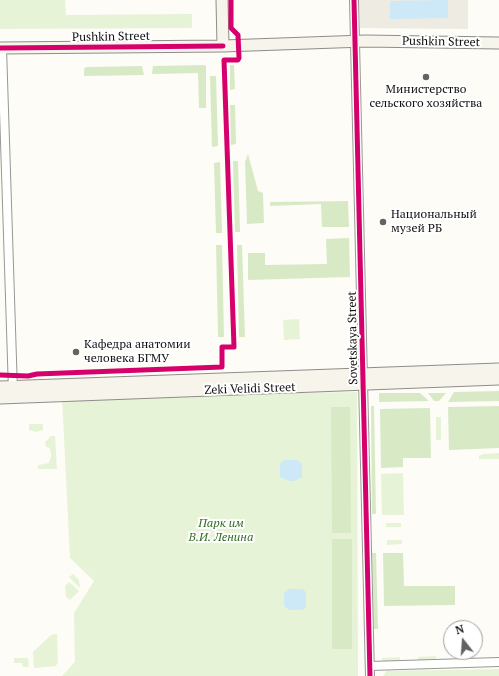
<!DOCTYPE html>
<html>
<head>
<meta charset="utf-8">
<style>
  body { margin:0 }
  #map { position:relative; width:499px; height:676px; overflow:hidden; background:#fdfcf7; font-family:"PT Serif",serif }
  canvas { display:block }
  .north { position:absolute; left:443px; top:620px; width:40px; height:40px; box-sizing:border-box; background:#fff; border:1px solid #a0a0a0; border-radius:50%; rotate:343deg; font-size:11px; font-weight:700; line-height:16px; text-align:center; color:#111 }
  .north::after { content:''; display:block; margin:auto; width:14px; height:18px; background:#646362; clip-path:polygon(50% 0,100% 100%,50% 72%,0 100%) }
</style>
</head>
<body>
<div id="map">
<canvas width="499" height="676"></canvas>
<div class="north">N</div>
</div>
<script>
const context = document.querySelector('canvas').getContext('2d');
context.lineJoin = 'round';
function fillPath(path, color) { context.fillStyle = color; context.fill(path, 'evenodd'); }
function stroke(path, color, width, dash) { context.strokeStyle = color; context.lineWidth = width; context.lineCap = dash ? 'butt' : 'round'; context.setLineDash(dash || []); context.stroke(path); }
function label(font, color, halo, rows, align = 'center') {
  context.font = font + ' "PT Serif",serif'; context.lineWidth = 4; context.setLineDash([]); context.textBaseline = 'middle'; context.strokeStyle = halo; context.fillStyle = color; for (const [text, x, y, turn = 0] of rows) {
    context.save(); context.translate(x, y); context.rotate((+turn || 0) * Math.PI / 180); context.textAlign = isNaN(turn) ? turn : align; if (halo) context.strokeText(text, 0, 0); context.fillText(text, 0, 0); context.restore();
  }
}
const green = new Path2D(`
  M 0,0 L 65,0 L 66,15 L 192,14 L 192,28 L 0,29 Z
  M 299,319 L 300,339 L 284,340 L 283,320 Z
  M 357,392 L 358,676 L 62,676 L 75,662 L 74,613 L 94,581 L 70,558 L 62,397 Z
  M 436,417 L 441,417 L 441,440 L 436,440 Z
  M 29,424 L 43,424 L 43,430 L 36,432 L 29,430 Z
  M 51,436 L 55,436 L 57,469 L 38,469 L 38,465 L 49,463 L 51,456 L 50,448 L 46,447 L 45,442 Z
  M 499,453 L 499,459 L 479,459 L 479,456 L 484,454 Z
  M 403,473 L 404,515 L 382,515 L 381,474 Z
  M 386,523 L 401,523 L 401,527 L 386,527 Z
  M 387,540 L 402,540 L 402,544 L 387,545 Z
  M 73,574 L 79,580 L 80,588 L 69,577 Z
  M 69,582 L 79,591 L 70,600 L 66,597 L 65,586 Z
  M 57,634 L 58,662 L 56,666 L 34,668 L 33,652 L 51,635 Z
  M 437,656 L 434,660 L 418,661 L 418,657 Z
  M 400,657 L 400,661 L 382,661 L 382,658 Z
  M 14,658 L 28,658 L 29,667 L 23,667 L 22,663 L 14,663 Z
  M 499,669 L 499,676 L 383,676 L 386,671 Z`);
const forest = new Path2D(`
  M 204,65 L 206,66 L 206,108 L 199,108 L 198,73 L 152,74 L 153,66 Z
  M 230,65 L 234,65 L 235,89 L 230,90 Z
  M 142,66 L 144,75 L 84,76 L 84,69 L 86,67 Z
  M 210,76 L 216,76 L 218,146 L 212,147 Z
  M 230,105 L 235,105 L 236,144 L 231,145 Z
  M 248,154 L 258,191 L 263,193 L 264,223 L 247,224 L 245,162 Z
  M 233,161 L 238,161 L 240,232 L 235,232 Z
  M 220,162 L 222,233 L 216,233 L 214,163 Z
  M 348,201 L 349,227 L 322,227 L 321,204 L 270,206 L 270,202 Z
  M 349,238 L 350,277 L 248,280 L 248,253 L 265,253 L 265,265 L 327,264 L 326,239 Z
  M 216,245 L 222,245 L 224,337 L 218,337 Z
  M 237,245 L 242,245 L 245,337 L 239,337 Z
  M 499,391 L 499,401 L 448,402 L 454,392 Z
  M 379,393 L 420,393 L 429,401 L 379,402 Z
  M 428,393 L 446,393 L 439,401 L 434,401 Z
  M 371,406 L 374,406 L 376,514 L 372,514 Z
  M 499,406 L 499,448 L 449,450 L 448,407 Z
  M 331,407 L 350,407 L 351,533 L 332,533 Z
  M 430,408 L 431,458 L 403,458 L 403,467 L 381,468 L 380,409 Z
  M 332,539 L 352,539 L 352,649 L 332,649 Z
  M 372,553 L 376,553 L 378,629 L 374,629 Z
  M 383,553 L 403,553 L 404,586 L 455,586 L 455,605 L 384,606 Z`);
const plaza = new Path2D(`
  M 359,0 L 468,0 L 468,29 L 360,28 Z`);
const water = new Path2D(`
  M 448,0 L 448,18 L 390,19 L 390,1 Z
  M 285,460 L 298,460 L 302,464 L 302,477 C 291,483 292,482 280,477 L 280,464 Z
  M 289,589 L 302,589 L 306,592 L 306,607 L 302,610 L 289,610 L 284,606 L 284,593 Z`);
const street = new Path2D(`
  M 354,0 L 370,676
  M 2,48 L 13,391
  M 370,666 L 499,662`);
const secondary = new Path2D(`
  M 222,0 L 223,46
  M 0,48 L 223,46 L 365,41 L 499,43
  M 0,387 L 499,369
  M 0,398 L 499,379`);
const cycleway = new Path2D(`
  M 354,0 L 370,676
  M 0,48 L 223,46
  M 0,375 L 28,376 L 37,374 L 222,367 L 222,347 L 234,347 L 224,60 L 238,60 L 239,58 L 238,35 L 231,28 L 231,0`);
const markers = [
  [426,77,4,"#646362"],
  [383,222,4,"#646362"],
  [76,352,4,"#646362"]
];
const streetNames = [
  ["Pushkin Street",111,37,-1],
  ["Pushkin Street",441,42,1],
  ["Sovetskaya Street",353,338,-91],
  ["Zeki Velidi Street",250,389,-2]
];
const poiNames = [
  ["Министерство",426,90,"center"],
  ["сельского хозяйства",426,104,"center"],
  ["Национальный",391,215],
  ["музей РБ",391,229],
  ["Кафедра анатомии",84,345],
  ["человека БГМУ",84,359]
];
const parkNames = [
  ["Парк им",221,524],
  ["В.И. Ленина",221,538]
];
fillPath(green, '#e7f3d7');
fillPath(forest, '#d8eac5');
fillPath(plaza, '#edebe2');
fillPath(water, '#cde8f7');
stroke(street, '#979795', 10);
stroke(secondary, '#8e8d8b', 13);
stroke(street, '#fffffe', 8);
stroke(secondary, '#f6f4eb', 11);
stroke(cycleway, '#d6006c', 5);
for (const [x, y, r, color] of markers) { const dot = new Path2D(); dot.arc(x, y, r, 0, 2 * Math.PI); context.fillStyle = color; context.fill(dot); stroke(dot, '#fff', 1.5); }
label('12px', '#111', '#fff', streetNames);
label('12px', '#111', '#fff', poiNames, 'left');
label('italic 12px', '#2f6b1f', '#fff', parkNames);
</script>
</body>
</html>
